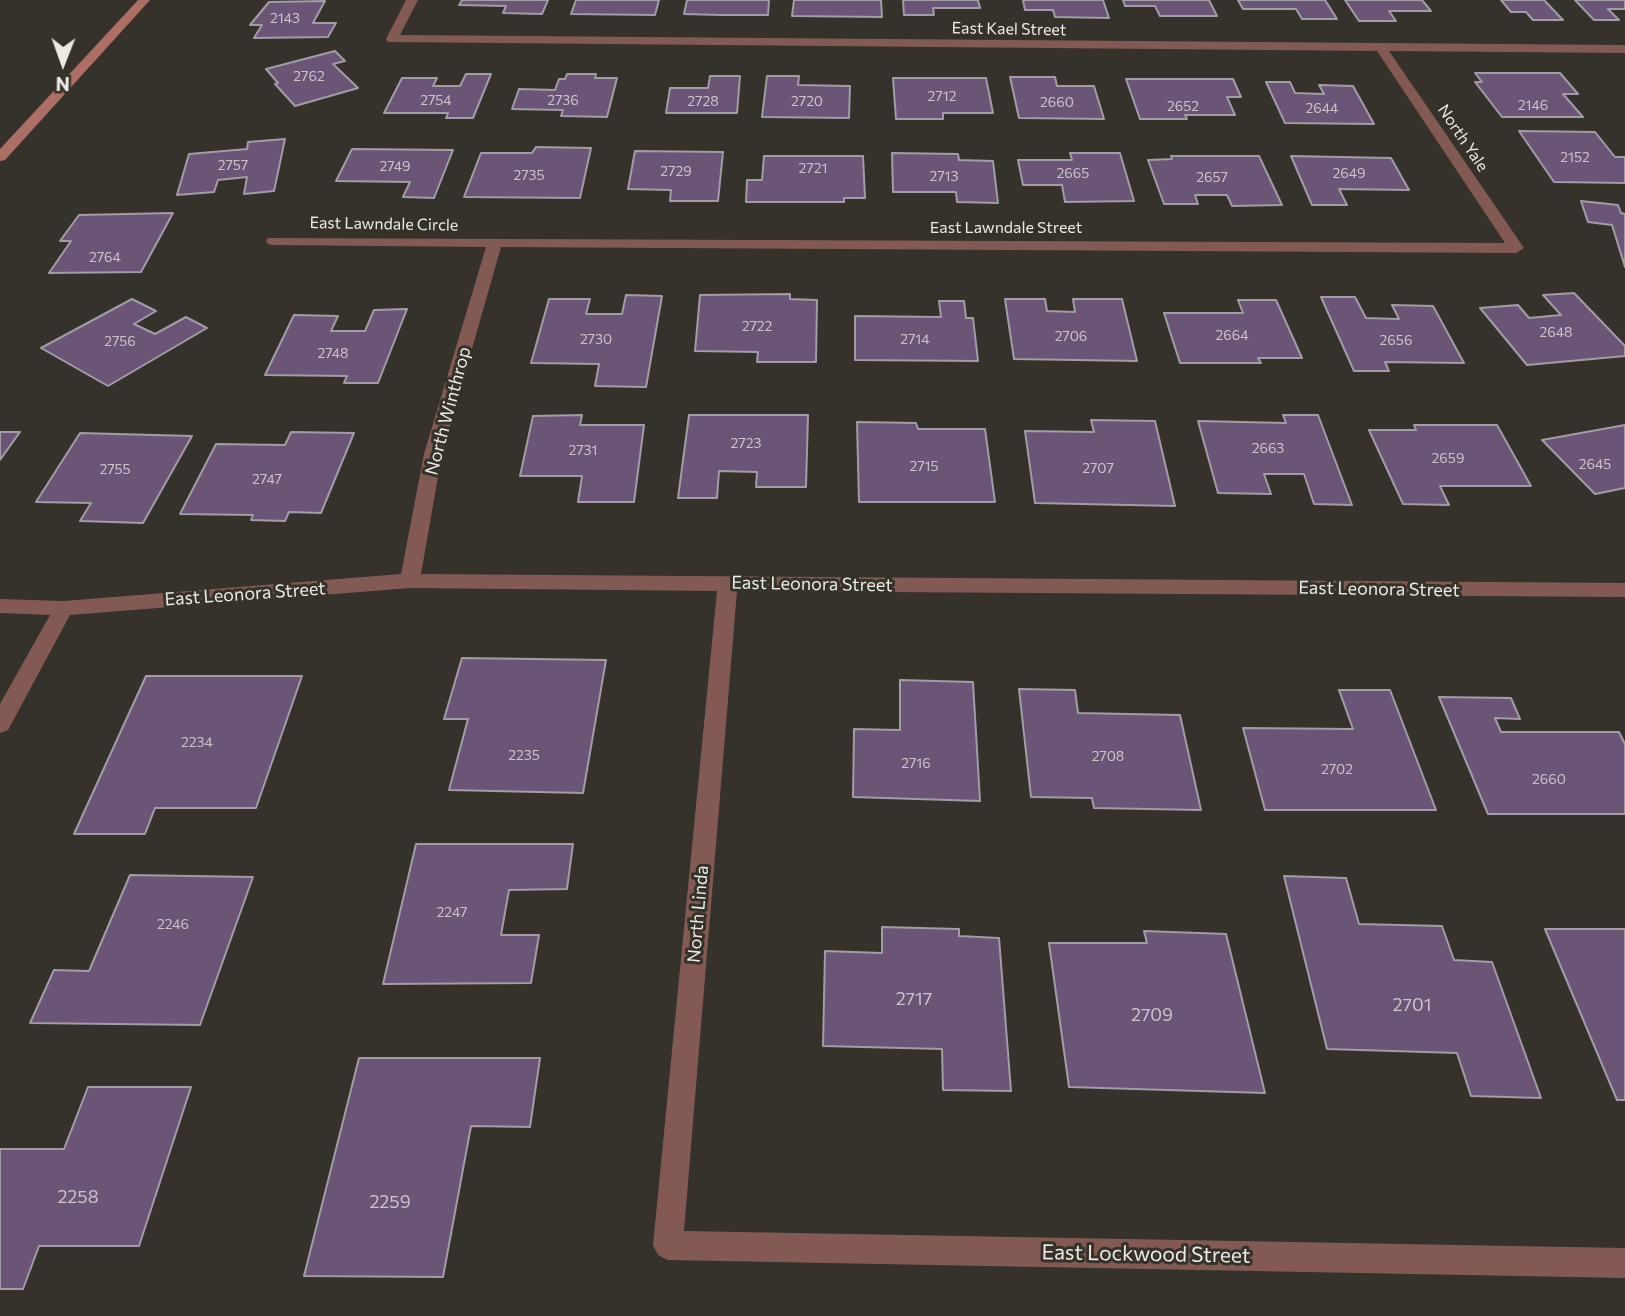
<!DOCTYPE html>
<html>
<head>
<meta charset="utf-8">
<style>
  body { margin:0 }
  #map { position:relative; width:1625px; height:1316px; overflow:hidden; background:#34322a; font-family:Commissioner,sans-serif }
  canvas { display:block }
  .north { position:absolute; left:28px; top:28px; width:70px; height:70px; -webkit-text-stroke:5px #34322a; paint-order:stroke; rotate:181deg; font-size:19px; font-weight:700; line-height:28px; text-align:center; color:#ebeae5 }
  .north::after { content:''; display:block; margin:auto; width:24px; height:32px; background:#ebeae5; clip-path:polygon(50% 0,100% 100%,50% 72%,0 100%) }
</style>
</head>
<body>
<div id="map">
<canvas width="1625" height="1316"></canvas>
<div class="north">N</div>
</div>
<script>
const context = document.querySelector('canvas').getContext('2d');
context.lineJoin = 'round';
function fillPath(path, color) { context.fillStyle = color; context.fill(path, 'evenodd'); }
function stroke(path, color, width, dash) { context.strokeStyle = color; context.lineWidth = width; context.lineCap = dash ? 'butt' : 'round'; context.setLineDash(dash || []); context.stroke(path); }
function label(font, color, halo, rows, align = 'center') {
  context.font = font + ' Commissioner,sans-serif'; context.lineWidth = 6; context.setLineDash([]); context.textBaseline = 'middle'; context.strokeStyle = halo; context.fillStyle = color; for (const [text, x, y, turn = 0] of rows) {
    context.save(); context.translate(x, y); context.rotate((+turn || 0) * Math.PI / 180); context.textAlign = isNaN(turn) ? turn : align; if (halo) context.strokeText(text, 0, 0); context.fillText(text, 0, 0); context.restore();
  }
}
const building = new Path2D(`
  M 462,0 L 548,0 L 542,14 L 503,13 L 506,6 L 459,5 Z
  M 576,0 L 659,0 L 655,15 L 571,14 Z
  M 687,0 L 769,0 L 768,15 L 721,15 L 684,14 Z
  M 794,0 L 881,0 L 882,17 L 792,16 Z
  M 903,0 L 978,0 L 980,8 L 933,8 L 934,15 L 904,15 Z
  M 1023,0 L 1103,0 L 1109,18 L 1055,17 L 1053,10 L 1025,10 Z
  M 1123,0 L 1209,0 L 1217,16 L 1160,16 L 1155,6 L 1125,6 Z
  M 1238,0 L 1325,0 L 1337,19 L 1302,19 L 1296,9 L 1243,9 Z
  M 1345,0 L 1422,0 L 1431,11 L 1389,11 L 1396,21 L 1359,21 Z
  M 1501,0 L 1544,0 L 1563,20 L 1533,20 L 1526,12 L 1511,12 Z
  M 1575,0 L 1625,0 L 1625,9 L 1608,9 L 1619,20 L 1594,20 Z
  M 325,1 L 313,23 L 336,23 L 328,37 L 254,38 L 262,25 L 250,25 L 269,2 Z
  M 335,51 L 345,61 L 333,64 L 358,88 L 295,106 L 275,84 L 278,83 L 266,69 Z
  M 1475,73 L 1560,73 L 1578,94 L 1563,94 L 1583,117 L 1502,117 L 1475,82 L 1482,82 Z
  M 466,74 L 491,74 L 473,118 L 446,118 L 448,113 L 384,113 L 402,78 L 437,78 L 433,86 L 460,86 Z
  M 567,74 L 596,74 L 595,78 L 617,78 L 607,117 L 561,116 L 563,110 L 512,109 L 519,89 L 555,90 L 559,79 L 565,79 Z
  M 710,76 L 740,76 L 737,113 L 666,113 L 670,88 L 708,88 Z
  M 767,76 L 799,76 L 798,85 L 850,86 L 849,118 L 762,117 Z
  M 1010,77 L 1055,77 L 1057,86 L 1094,86 L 1104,119 L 1019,118 Z
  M 893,78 L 986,78 L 993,113 L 943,113 L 943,119 L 896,119 Z
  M 1126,79 L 1233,79 L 1241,97 L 1227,97 L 1235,115 L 1185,115 L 1187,119 L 1140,119 Z
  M 1266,82 L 1290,82 L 1295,93 L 1324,94 L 1319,85 L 1353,86 L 1374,124 L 1285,123 Z
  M 1519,131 L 1595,132 L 1615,157 L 1625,157 L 1625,183 L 1554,182 Z
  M 285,139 L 274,191 L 244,194 L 247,177 L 218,180 L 214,192 L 177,195 L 189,154 L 247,149 L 248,142 Z
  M 536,147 L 591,148 L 580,198 L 464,197 L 481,153 L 532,153 Z
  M 352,149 L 453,150 L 434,198 L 403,197 L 410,182 L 336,181 Z
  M 635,151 L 723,152 L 718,201 L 670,201 L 671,190 L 628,189 Z
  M 892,153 L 958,154 L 959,160 L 993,161 L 998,203 L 957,202 L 956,192 L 893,192 Z
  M 1070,153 L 1120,153 L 1134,201 L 1065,202 L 1062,185 L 1023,185 L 1018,160 L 1072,160 Z
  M 764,156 L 863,156 L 865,198 L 844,198 L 844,202 L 746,202 L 747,180 L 762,180 Z
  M 1171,156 L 1259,156 L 1282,205 L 1232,206 L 1227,195 L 1195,195 L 1198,204 L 1164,204 L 1148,160 L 1172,159 Z
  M 1291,156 L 1391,158 L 1409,190 L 1339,189 L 1347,205 L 1312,205 Z
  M 1581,201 L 1618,205 L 1621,213 L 1625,214 L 1625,267 L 1612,225 L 1588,222 Z
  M 173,213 L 141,272 L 49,273 L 71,241 L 60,241 L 79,215 Z
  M 1574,293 L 1625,346 L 1625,356 L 1527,365 L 1480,308 L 1518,305 L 1529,318 L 1561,315 L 1543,295 Z
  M 790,294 L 790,299 L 817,300 L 816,362 L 757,362 L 758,352 L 695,351 L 700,295 Z
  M 626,295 L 662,296 L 646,387 L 595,386 L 599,364 L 531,363 L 549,299 L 590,299 L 586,314 L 622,314 Z
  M 1321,297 L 1355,297 L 1366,318 L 1399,319 L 1392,305 L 1433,306 L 1464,363 L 1385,362 L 1389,371 L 1354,371 Z
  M 132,299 L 156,311 L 134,324 L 155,334 L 186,317 L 207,328 L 108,386 L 41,348 Z
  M 1005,299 L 1045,299 L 1047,311 L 1075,312 L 1073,299 L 1122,299 L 1137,361 L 1014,359 Z
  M 1238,300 L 1276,300 L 1302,358 L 1258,358 L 1261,363 L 1180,363 L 1164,313 L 1243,313 Z
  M 939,301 L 964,301 L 966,318 L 973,318 L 978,361 L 855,360 L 855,316 L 941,317 Z
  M 407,309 L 378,383 L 344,383 L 347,376 L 265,375 L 294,315 L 338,316 L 331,331 L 365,331 L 374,310 Z
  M 582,415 L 580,425 L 644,425 L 634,502 L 578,502 L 582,476 L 520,476 L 533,416 Z
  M 689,415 L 808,415 L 806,487 L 756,487 L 757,472 L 719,471 L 717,498 L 678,498 Z
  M 1283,415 L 1318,415 L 1352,505 L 1314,504 L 1304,474 L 1264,474 L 1271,494 L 1218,493 L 1198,421 L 1286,423 Z
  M 1091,420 L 1155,421 L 1175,506 L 1035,503 L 1025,431 L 1094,432 Z
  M 857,422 L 916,423 L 918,429 L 985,429 L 995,502 L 859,502 Z
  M 1414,425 L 1497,425 L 1531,486 L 1440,486 L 1449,505 L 1403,504 L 1369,430 L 1416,430 Z
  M 1625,425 L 1625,488 L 1595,494 L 1542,440 Z
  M 0,432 L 20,432 L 0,460 Z
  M 291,432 L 354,433 L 321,513 L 289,512 L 285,521 L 251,520 L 253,515 L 180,514 L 216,444 L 285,445 Z
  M 80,433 L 192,436 L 143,523 L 80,521 L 91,503 L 36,502 Z
  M 462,658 L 606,660 L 583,793 L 449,790 L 468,719 L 444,719 Z
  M 146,676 L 302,676 L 256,808 L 155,808 L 145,834 L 74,834 Z
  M 900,680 L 973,682 L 980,801 L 853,797 L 854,729 L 900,730 Z
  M 1019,689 L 1075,690 L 1078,713 L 1180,715 L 1201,810 L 1094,808 L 1092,798 L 1031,797 Z
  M 1339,690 L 1390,690 L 1436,810 L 1265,810 L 1243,728 L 1353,729 Z
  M 1439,697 L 1511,698 L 1520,719 L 1495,718 L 1501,732 L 1619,732 L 1625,744 L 1625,814 L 1488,814 Z
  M 416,844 L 573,844 L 567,889 L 509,890 L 501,935 L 539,935 L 531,983 L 383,984 Z
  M 130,875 L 253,877 L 200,1025 L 30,1023 L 54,970 L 89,971 Z
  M 1284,876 L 1346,878 L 1359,924 L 1442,926 L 1454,960 L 1492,962 L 1541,1098 L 1471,1096 L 1457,1053 L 1327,1049 Z
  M 882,927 L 959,929 L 959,936 L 999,938 L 1011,1091 L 943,1090 L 942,1049 L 823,1046 L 825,951 L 882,953 Z
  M 1545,929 L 1625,929 L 1625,1100 L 1617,1100 Z
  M 1144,931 L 1226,934 L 1265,1093 L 1069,1087 L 1049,943 L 1147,943 Z
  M 359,1058 L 540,1058 L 530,1127 L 471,1126 L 443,1277 L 304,1276 Z
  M 88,1087 L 191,1087 L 139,1246 L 39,1246 L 23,1289 L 0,1289 L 0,1149 L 64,1149 Z`);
const street = new Path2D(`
  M 406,0 L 418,0 L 400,35 L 1625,45 L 1625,53 L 1389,51 L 1524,248 L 1516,253 L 501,247 L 442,454 L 421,574 L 1625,583 L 1625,597 L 737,591 L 684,1231 L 1625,1248 L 1625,1278 L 668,1260 L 658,1255 L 653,1245 L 717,591 L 410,588 L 70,615 L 8,730 L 0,733 L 0,704 L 50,615 L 0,613 L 0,599 L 64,601 L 401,574 L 424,454 L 486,247 L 273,245 L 268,244 L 266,241 L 268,238 L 1505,243 L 1377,51 L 388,42 L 386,39 Z`);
const secondary = new Path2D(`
  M 138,0 L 150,0 L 5,160 L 0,161 L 0,149 Z`);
const numberNames = [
  ["2143",285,18],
  ["2762",309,76],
  ["2712",942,96],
  ["2754",436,100],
  ["2736",563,100],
  ["2728",703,101],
  ["2720",807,101],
  ["2660",1057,102],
  ["2146",1533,105],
  ["2652",1183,106],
  ["2644",1322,108],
  ["2152",1575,157],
  ["2757",233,165],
  ["2749",395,166],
  ["2721",813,168],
  ["2729",676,171],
  ["2665",1073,173],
  ["2649",1349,173],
  ["2735",529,175],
  ["2713",944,176],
  ["2657",1212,177],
  ["2764",105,257],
  ["2722",757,326],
  ["2648",1556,332],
  ["2664",1232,335],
  ["2706",1071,336],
  ["2730",596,339],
  ["2714",915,339],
  ["2656",1396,340],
  ["2756",120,341],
  ["2748",333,353],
  ["2723",746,443],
  ["2663",1268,448],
  ["2731",583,450],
  ["2659",1448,458],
  ["2645",1595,464],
  ["2715",924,466],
  ["2707",1098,468],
  ["2755",115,469],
  ["2747",267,479],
  ["2234",197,742],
  ["2235",524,755],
  ["2708",1108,756],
  ["2716",916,763],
  ["2702",1337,769],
  ["2660",1549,779],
  ["2247",452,912],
  ["2246",173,924]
];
const farStreetnames = [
  ["East Kael Street",1009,29,1],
  ["North Yale",1463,138,56],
  ["East Lawndale Circle",384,224,1],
  ["East Lawndale Street",1006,228]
];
const streetNames = [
  ["North Winthrop",448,411,-75],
  ["East Leonora Street",812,584,1],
  ["East Leonora Street",1379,589,1],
  ["East Leonora Street",245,594,-4],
  ["North Linda",698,914,-85]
];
const nearNumbernames = [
  ["2717",914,999],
  ["2701",1412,1005],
  ["2709",1152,1015],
  ["2258",78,1197],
  ["2259",390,1202]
];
const nearStreetnames = [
  ["East Lockwood Street",1146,1254,1]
];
fillPath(building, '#6b5577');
stroke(building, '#a19ca5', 2);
fillPath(street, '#825a53');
fillPath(secondary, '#ad6f64');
label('14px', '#cbc5ca', null, numberNames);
label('16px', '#ebeae5', '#34322a', farStreetnames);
label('18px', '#ebeae5', '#34322a', streetNames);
label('18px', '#cbc5ca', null, nearNumbernames);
label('21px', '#ebeae5', '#34322a', nearStreetnames);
</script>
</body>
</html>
